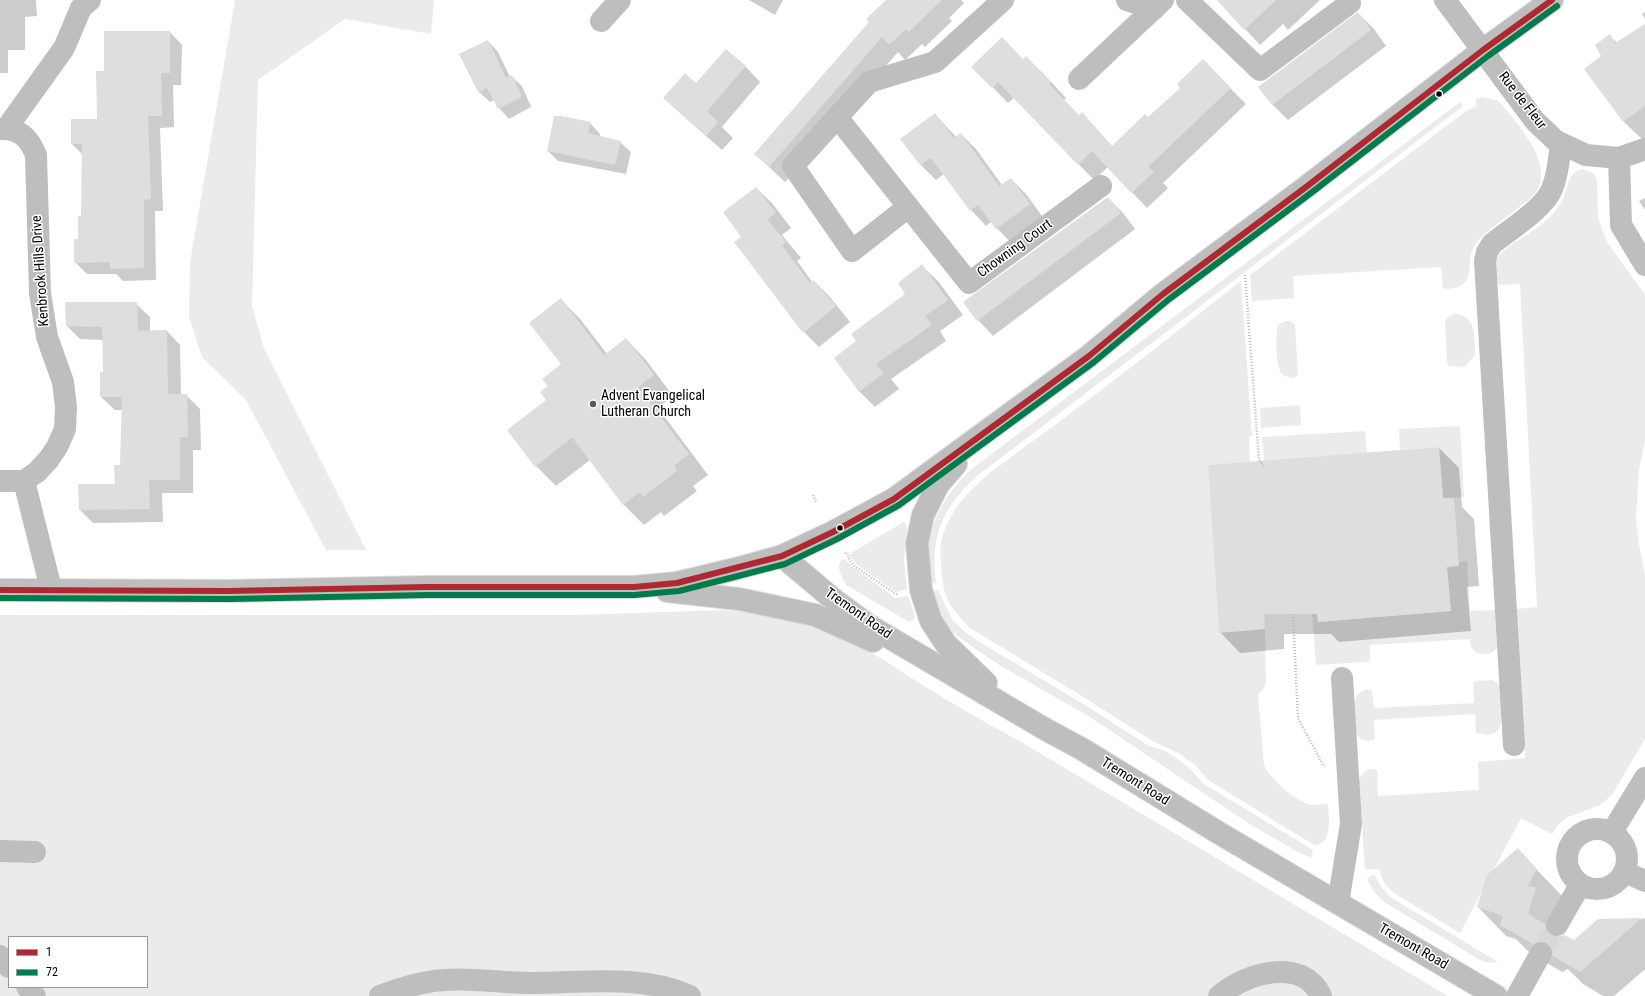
<!DOCTYPE html>
<html>
<head>
<meta charset="utf-8">
<style>
  body { margin:0 }
  #map { position:relative; width:1645px; height:996px; overflow:hidden; background:#fff; font-family:"Roboto Condensed",sans-serif }
  canvas { display:block }
  .legend { position:absolute; left:8px; top:936px; width:140px; height:52px; box-sizing:border-box; background:#fff; border:1px solid #999; margin:0; padding:5px 7px; list-style:none; font-size:12px; color:#000 }
  .legend li { display:flex; align-items:center; gap:8px; height:20px }
  .legend b { width:20px; border:1px solid #999 }
</style>
</head>
<body>
<div id="map">
<canvas width="1645" height="996"></canvas>
<ul class="legend">
<li><b style="height:5px;background:#af272f"></b>1</li>
<li><b style="height:5px;background:#007b4b"></b>72</li>
</ul>
</div>
<script>
const context = document.querySelector('canvas').getContext('2d');
context.lineJoin = 'round';
function fillPath(path, color) { context.fillStyle = color; context.fill(path, 'evenodd'); }
function stroke(path, color, width, dash) { context.strokeStyle = color; context.lineWidth = width; context.lineCap = dash ? 'butt' : 'round'; context.setLineDash(dash || []); context.stroke(path); }
function label(font, color, halo, rows, align = 'center') {
  context.font = font + ' "Roboto Condensed",sans-serif'; context.lineWidth = 3; context.setLineDash([]); context.textBaseline = 'middle'; context.strokeStyle = halo; context.fillStyle = color; for (const [text, x, y, turn = 0] of rows) {
    context.save(); context.translate(x, y); context.rotate((+turn || 0) * Math.PI / 180); context.textAlign = isNaN(turn) ? turn : align; if (halo) context.strokeText(text, 0, 0); context.fillText(text, 0, 0); context.restore();
  }
}
const green = new Path2D(`
  M 235,0 L 434,0 L 431,34 L 345,19 L 258,80 L 252,306 L 264,348 L 366,550 L 326,550 L 246,400 L 202,357 L 189,317 L 190,262 Z
  M 1481,97 L 1497,100 C 1515,119 1556,165 1536,192 C 1529,201 1519,207 1510,214 C 1498,224 1482,233 1474,247 C 1466,259 1475,281 1458,287 C 1453,288 1448,290 1443,288 L 1441,267 L 1293,276 L 1294,298 L 1252,301 L 1250,275 L 1466,111 L 1477,106 L 1475,99 Z
  M 1460,102 L 1463,106 L 977,476 C 942,508 930,536 936,583 L 929,584 C 929,574 927,563 928,553 C 929,521 947,493 969,471 Z
  M 1582,169 L 1593,173 L 1597,179 L 1598,218 L 1607,242 L 1645,295 L 1645,442 L 1639,469 L 1636,518 L 1638,539 L 1645,575 L 1645,739 L 1612,795 L 1600,805 L 1568,817 L 1558,825 L 1552,834 L 1521,818 L 1460,933 L 1394,893 L 1384,883 L 1379,869 L 1365,869 C 1363,849 1363,829 1361,810 C 1360,802 1357,793 1358,785 C 1359,775 1367,766 1377,770 L 1378,796 L 1479,790 L 1478,762 L 1525,758 L 1516,609 L 1537,607 L 1520,284 L 1498,285 C 1496,277 1494,268 1496,260 C 1499,250 1533,232 1542,224 C 1549,218 1556,211 1561,203 C 1568,191 1566,173 1582,169 Z
  M 1241,281 L 1252,436 L 1249,436 L 1250,462 L 1208,465 L 1219,632 L 1265,629 L 1266,683 L 1264,688 L 1258,695 L 1264,765 C 1271,780 1296,802 1312,805 C 1317,805 1323,804 1328,804 C 1329,817 1333,845 1314,845 L 1208,780 L 1195,765 L 1180,754 L 1151,740 L 1077,693 L 970,628 C 948,606 942,595 941,564 C 940,554 940,541 944,531 C 960,492 990,473 1022,449 C 1044,433 1066,417 1088,400 C 1140,361 1190,321 1241,281 Z
  M 1455,314 C 1476,314 1475,339 1475,355 L 1467,365 L 1462,367 L 1449,366 L 1447,363 L 1445,320 L 1451,315 Z
  M 1286,321 L 1291,321 L 1295,324 L 1298,375 L 1294,378 C 1290,377 1285,377 1282,374 C 1275,365 1276,340 1277,329 L 1278,325 Z
  M 1300,405 L 1301,425 L 1261,428 L 1260,408 Z
  M 1460,426 L 1464,497 L 1443,498 L 1439,447 L 1400,450 L 1399,429 Z
  M 1365,431 L 1367,453 L 1264,461 L 1262,437 Z
  M 904,522 L 907,526 L 904,561 L 907,589 L 896,592 L 856,564 L 849,554 Z
  M 843,559 L 895,598 L 908,596 L 915,616 L 914,619 L 909,622 L 846,585 L 839,571 L 839,564 Z
  M 1467,561 L 1470,611 L 1495,610 L 1497,647 C 1493,655 1485,655 1476,653 L 1471,647 L 1470,639 L 1370,645 L 1370,660 L 1367,662 L 1316,665 L 1312,613 L 1317,613 L 1318,622 L 1451,611 L 1447,567 L 1459,566 L 1459,562 Z
  M 938,590 L 952,619 L 965,632 L 983,644 L 1085,705 L 1147,745 L 1167,752 L 1179,760 L 1189,768 L 1204,784 L 1313,850 L 1311,858 L 1300,853 L 1251,825 L 1090,717 L 1001,666 L 974,648 L 955,634 L 942,619 L 935,605 L 931,591 Z
  M 724,610 C 766,614 807,622 845,639 C 872,651 896,668 921,684 C 956,706 992,726 1028,746 L 1448,996 L 0,996 L 0,615 L 575,615 ZM 9,937 L 147,937 L 147,987 L 9,987 Z
  M 1492,680 L 1496,682 L 1500,687 C 1501,707 1510,745 1476,732 L 1475,714 L 1374,720 L 1375,739 L 1368,741 L 1362,740 C 1359,737 1355,734 1354,730 C 1352,719 1350,698 1361,692 C 1365,689 1368,688 1372,691 L 1374,708 L 1474,703 L 1473,683 L 1477,681 Z
  M 1374,874 L 1381,887 L 1390,897 L 1498,962 L 1489,963 L 1480,960 L 1386,903 C 1377,896 1371,889 1367,878 Z`);
const shadow = new Path2D(`
  M 0,0 L 36,0 L 37,16 L 25,17 L 25,50 L 8,50 L 8,73 L 0,73 Z
  M 749,0 L 783,0 L 775,15 Z
  M 887,0 L 961,0 L 964,3 L 949,18 L 952,21 L 925,47 L 922,44 L 905,60 L 898,52 L 785,182 L 755,154 L 870,22 Z
  M 1218,0 L 1320,0 L 1288,30 L 1283,24 L 1260,45 Z
  M 1645,12 L 1645,19 L 1642,14 Z
  M 1358,13 L 1374,29 L 1386,46 L 1288,120 L 1272,104 Z
  M 1645,25 L 1645,140 L 1644,141 L 1623,121 L 1602,56 L 1609,35 L 1617,43 Z
  M 170,32 L 182,45 L 181,85 L 173,85 L 174,127 L 160,128 L 163,211 L 155,211 L 156,280 L 123,281 L 116,274 L 87,274 L 75,262 L 82,217 L 83,155 L 72,144 L 98,120 L 105,72 Z
  M 488,41 L 498,52 L 510,77 L 511,76 L 522,86 L 531,107 L 509,119 L 499,108 L 494,100 L 490,102 L 479,92 L 461,54 Z
  M 1023,60 L 1042,72 L 1066,98 L 1064,100 L 1079,116 L 1082,114 L 1113,147 L 1148,118 L 1181,88 L 1203,61 L 1246,104 L 1163,183 L 1168,188 L 1147,208 L 1108,167 L 1094,180 L 1014,98 L 1008,103 L 973,67 Z
  M 745,66 L 760,82 L 722,127 L 733,138 L 722,150 L 680,113 L 696,84 Z
  M 935,114 L 956,137 L 961,134 L 976,149 L 1002,185 L 1011,179 L 1026,194 L 1045,220 L 1012,244 L 991,222 L 986,226 L 971,210 L 944,174 L 936,180 L 921,165 L 901,139 Z
  M 590,123 L 600,134 L 600,137 L 620,142 L 631,152 L 626,174 L 558,161 L 548,151 Z
  M 756,188 L 772,203 L 791,228 L 782,235 L 801,258 L 797,261 L 813,283 L 814,281 L 830,297 L 850,322 L 819,347 L 804,332 L 742,237 Z
  M 1108,198 L 1123,213 L 1135,229 L 993,336 L 978,320 Z
  M 1645,198 L 1645,210 L 1639,201 Z
  M 922,266 L 938,281 L 963,315 L 940,331 L 946,341 L 891,379 L 899,389 L 875,407 L 859,391 L 857,341 L 906,294 Z
  M 561,300 L 581,320 L 607,354 L 626,339 L 646,360 L 673,396 L 658,408 L 708,475 L 693,486 L 697,491 L 664,516 L 661,512 L 644,525 L 624,505 L 590,460 L 556,486 L 536,466 L 549,386 L 562,364 Z
  M 136,304 L 150,317 L 150,332 L 167,331 L 180,345 L 181,395 L 186,395 L 200,409 L 201,450 L 193,450 L 193,493 L 162,493 L 163,522 L 93,523 L 80,510 L 116,484 L 121,466 L 123,410 L 115,410 L 101,397 L 104,373 L 103,340 L 80,339 L 67,326 Z
  M 1439,448 L 1459,468 L 1462,507 L 1474,519 L 1479,586 L 1467,587 L 1471,631 L 1339,642 L 1331,634 L 1284,634 L 1284,649 L 1240,653 L 1220,632 Z
  M 1518,850 L 1564,898 L 1564,916 L 1558,938 L 1575,942 L 1641,919 L 1642,920 L 1643,918 L 1645,919 L 1645,971 L 1644,970 L 1614,996 L 1603,996 L 1583,984 L 1568,969 L 1562,972 L 1530,953 L 1516,939 L 1506,936 L 1478,907 Z`);
const building = new Path2D(`
  M 886,0 L 942,0 L 909,32 L 906,29 L 889,45 L 882,37 L 769,167 L 754,154 L 869,22 L 866,19 Z
  M 1217,0 L 1276,0 L 1244,30 Z
  M 1358,12 L 1371,30 L 1272,105 L 1258,87 Z
  M 1645,24 L 1645,106 L 1623,122 L 1584,69 L 1601,56 L 1595,45 L 1610,34 L 1615,43 Z
  M 104,31 L 170,31 L 170,73 L 161,73 L 162,116 L 148,116 L 151,199 L 144,200 L 144,268 L 110,269 L 110,262 L 74,263 L 74,239 L 78,239 L 78,216 L 81,216 L 82,144 L 71,144 L 71,119 L 97,119 L 96,71 L 104,71 Z
  M 1002,37 L 1023,59 L 1026,56 L 1051,82 L 1049,84 L 1079,115 L 1082,112 L 1112,146 L 1145,114 L 1148,117 L 1180,88 L 1177,84 L 1203,59 L 1231,88 L 1148,167 L 1154,172 L 1131,193 L 1092,151 L 1078,165 L 998,82 L 992,88 L 971,67 Z
  M 488,40 L 506,78 L 512,75 L 522,97 L 498,109 L 487,88 L 478,92 L 459,54 Z
  M 726,49 L 746,66 L 707,111 L 718,122 L 706,136 L 663,98 L 685,73 L 696,83 Z
  M 935,113 L 954,138 L 961,133 L 999,186 L 1011,178 L 1030,204 L 996,229 L 978,205 L 970,211 L 931,158 L 920,165 L 900,139 Z
  M 554,116 L 562,116 L 591,122 L 588,133 L 621,141 L 615,165 L 547,151 Z
  M 756,187 L 776,213 L 767,219 L 786,242 L 782,245 L 810,283 L 814,280 L 836,306 L 803,333 L 734,242 L 741,237 L 723,212 Z
  M 1108,197 L 1121,213 L 977,321 L 963,302 Z
  M 922,264 L 948,300 L 925,316 L 932,325 L 876,364 L 884,373 L 859,392 L 834,358 L 856,341 L 851,334 L 905,294 L 898,283 Z
  M 561,298 L 604,355 L 626,338 L 654,375 L 638,387 L 689,454 L 674,466 L 677,471 L 643,497 L 640,492 L 623,505 L 572,437 L 535,467 L 507,430 L 546,400 L 540,392 L 548,386 L 542,379 L 561,364 L 529,323 Z
  M 65,302 L 137,302 L 138,331 L 167,330 L 168,394 L 187,394 L 188,437 L 180,437 L 180,480 L 149,480 L 150,509 L 79,510 L 78,484 L 115,484 L 114,465 L 120,465 L 122,397 L 100,397 L 100,372 L 103,372 L 102,327 L 66,326 Z
  M 1439,447 L 1443,498 L 1454,498 L 1459,566 L 1447,567 L 1451,611 L 1318,622 L 1317,614 L 1264,614 L 1265,629 L 1219,633 L 1208,465 Z
  M 1518,848 L 1537,869 L 1528,886 L 1536,887 L 1528,914 L 1545,924 L 1546,931 L 1551,936 L 1557,937 L 1564,935 L 1574,940 L 1598,919 L 1642,918 L 1580,972 L 1553,956 L 1552,947 L 1547,942 L 1540,941 L 1533,944 L 1500,925 L 1503,916 L 1477,907 L 1487,875 Z`);
const minorTunnel = new Path2D(`
  M 1541,953 L 1557,925`);
const path = new Path2D(`
  M 1245,275 L 1259,460 L 1264,466
  M 813,495 L 816,502
  M 846,553 L 853,565 L 896,594 L 899,594
  M 1293,614 L 1298,718 L 1323,765 L 1325,766`);
const minor = new Path2D(`
  M 1127,0 L 1154,9
  M 1187,0 L 1260,70 L 1350,3
  M 1445,0 L 1535,121 L 1556,141 L 1586,155 L 1619,158 L 1645,149
  M 601,21 L 620,0
  M 1079,79 L 1163,0
  M 837,117 L 969,283 L 1101,186
  M 0,129 C 20,128 29,138 36,155 L 40,293 L 47,337 L 63,382 L 66,407 L 65,429 L 57,447 L 49,459 L 37,472 L 24,481 L 0,481
  M 6,129 L 64,48 L 81,8 L 90,0
  M 1619,158 L 1621,225 L 1645,265
  M 908,207 L 852,251 L 793,166 L 869,82 L 935,62 L 1003,0
  M 24,481 L 51,589
  M 1514,745 L 1485,261 L 1487,252 L 1492,244 C 1509,230 1544,209 1552,189 C 1558,175 1559,158 1561,144
  M1567 859a30 30 0 1 1 60 0a30 30 0 1 1-60 0Z
  M 1612,832 L 1645,778
  M 0,851 L 35,852
  M 1625,872 L 1645,881
  M 1338,903 L 1351,824 L 1342,678
  M 1557,925 L 1580,885
  M 0,956 L 9,967
  M 27,987 L 35,996
  M 380,996 C 401,988 423,981 445,980 C 474,978 502,983 531,983 C 582,983 642,974 690,996
  M 1219,996 C 1245,973 1303,956 1321,996
  M 1517,996 L 1541,953`);
const major = new Path2D(`
  M 956,464 L 938,485 L 923,515 L 917,543 L 921,590 L 931,621 L 946,644 L 986,683
  M 782,556 L 833,599 L 868,625 L 1045,729 L 1082,749 L 1219,833 L 1496,996
  M 0,590 L 229,591 L 427,587 L 634,587 L 677,583 L 735,569 L 782,556 L 833,532 L 894,499 L 1089,356 L 1163,294 L 1306,187 L 1483,50 L 1552,0
  M 667,591 L 739,599 L 815,615 L 873,641`);
const bus1 = new Path2D(`
  M 0,590 L 229,591 L 427,587 L 634,587 L 677,583 L 782,556 L 833,532 L 894,499 L 1089,356 L 1163,294 L 1306,187 L 1483,50 L 1552,0`);
const bus2 = new Path2D(`
  M 0,598 L 229,599 L 427,595 L 634,595 L 679,591 L 785,564 L 837,539 L 899,505 L 1094,362 L 1168,300 L 1311,193 L 1488,56 L 1557,6`);
const markers = [
  [1439,94,3.5,"#000"],
  [593,404,4,"#595959"],
  [840,528,3.5,"#000"]
];
const streetNames = [
  ["Rue de Fleur",1522,101,52],
  ["Chowning Court",1015,249,-36],
  ["Kenbrook Hills Drive",41,271,-94],
  ["Tremont Road",858,614,35],
  ["Tremont Road",1135,782,32],
  ["Tremont Road",1413,947,30]
];
const poiNames = [
  ["Advent Evangelical",601,396],
  ["Lutheran Church",601,412]
];
fillPath(green, '#ebebeb');
fillPath(shadow, '#0003');
fillPath(building, '#dedede');
stroke(minorTunnel, '#d9d9d9', 22, [22, 11]);
stroke(major, '#dbdbdb', 24);
stroke(path, '#b9b9b9', 2.5, [1, 2]);
stroke(minor, '#bebebe', 22);
stroke(major, '#bebebe', 22);
stroke(bus1, '#af272f', 6);
stroke(bus2, '#007b4b', 6);
for (const [x, y, r, color] of markers) { const dot = new Path2D(); dot.arc(x, y, r, 0, 2 * Math.PI); context.fillStyle = color; context.fill(dot); stroke(dot, '#fff', 1.5); }
label('14px', '#000', '#fff', streetNames);
label('14px', '#000', '#fff', poiNames, 'left');
</script>
</body>
</html>
